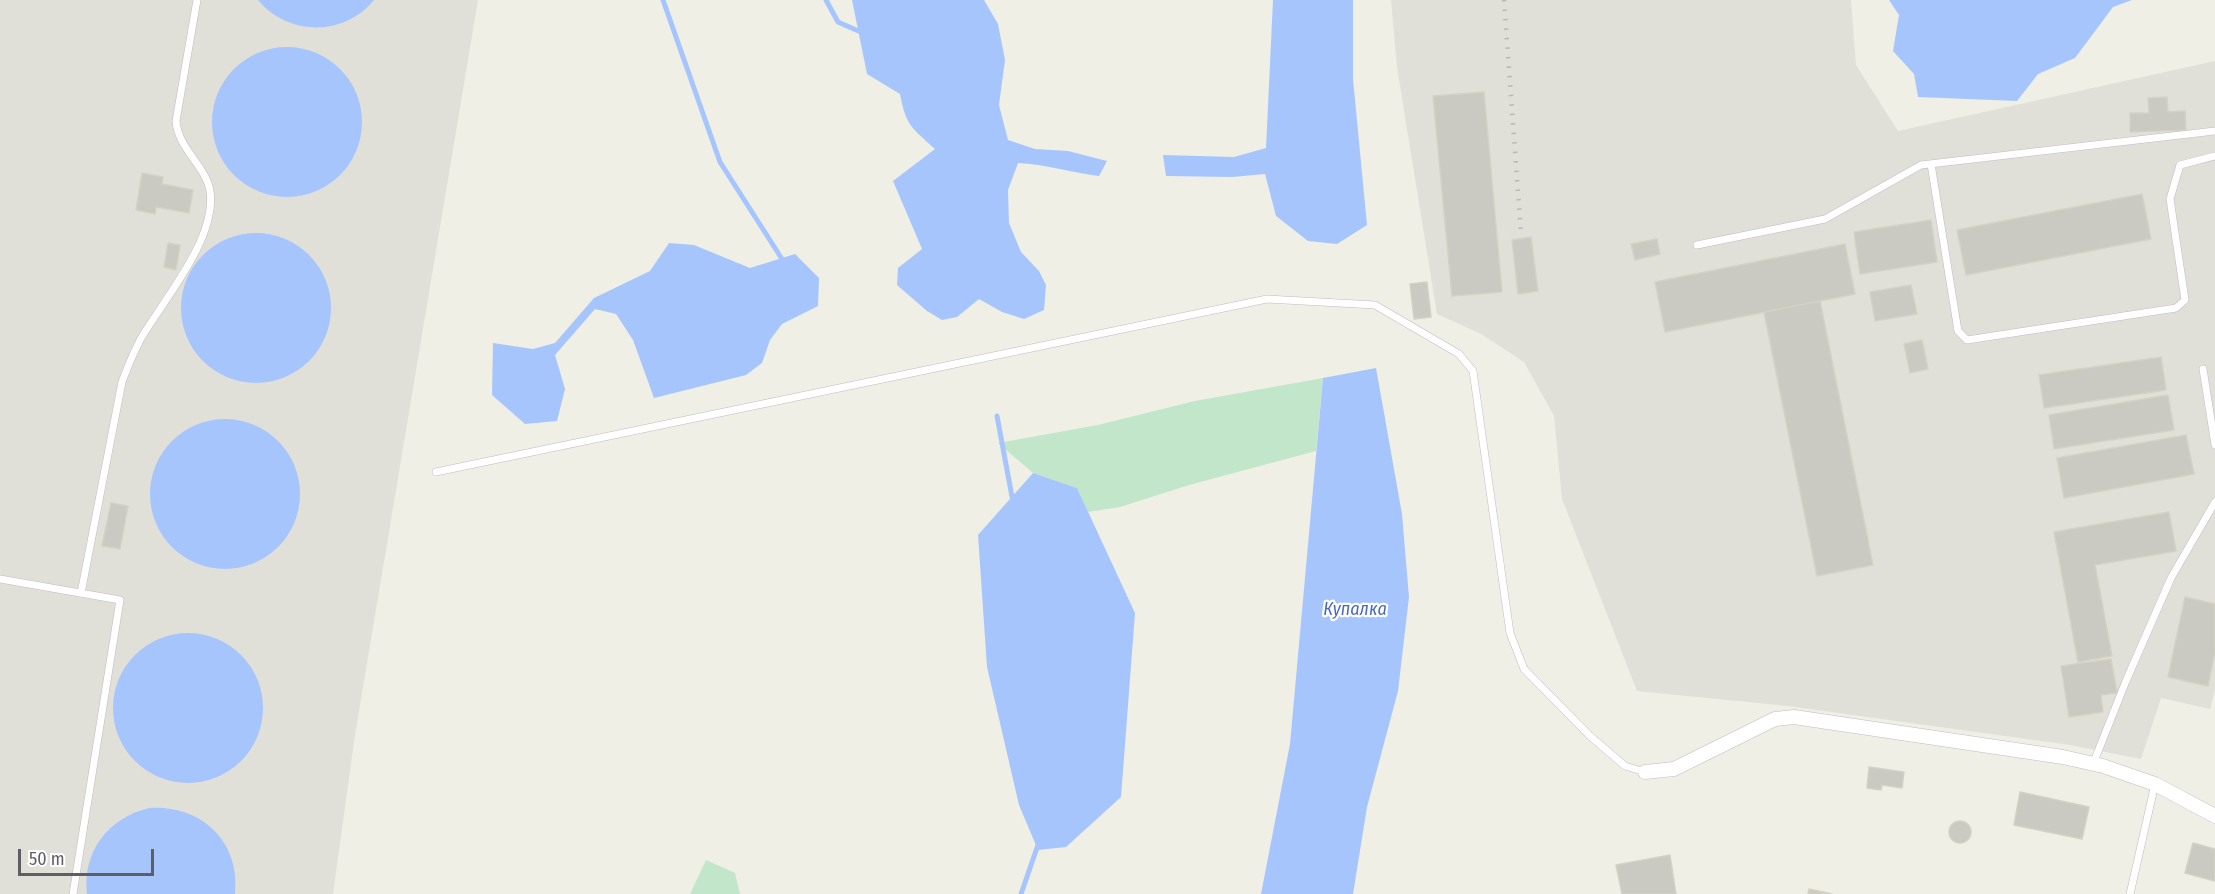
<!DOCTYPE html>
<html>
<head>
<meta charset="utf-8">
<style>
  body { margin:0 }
  #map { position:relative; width:2215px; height:894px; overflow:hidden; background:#efefe5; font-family:"Fira Sans Condensed",sans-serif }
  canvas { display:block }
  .scale { position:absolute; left:18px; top:849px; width:136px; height:27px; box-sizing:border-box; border:3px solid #5d5f65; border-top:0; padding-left:8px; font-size:18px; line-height:21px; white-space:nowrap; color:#5d5f65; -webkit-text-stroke:4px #fff; paint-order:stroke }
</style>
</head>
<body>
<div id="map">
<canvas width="2215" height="894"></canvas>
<div class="scale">50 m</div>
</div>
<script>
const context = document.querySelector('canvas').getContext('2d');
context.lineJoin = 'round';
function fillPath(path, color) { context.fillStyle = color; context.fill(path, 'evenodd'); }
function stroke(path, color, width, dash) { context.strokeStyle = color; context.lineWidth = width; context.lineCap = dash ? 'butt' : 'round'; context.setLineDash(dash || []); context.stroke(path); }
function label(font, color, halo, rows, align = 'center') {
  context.font = font + ' "Fira Sans Condensed",sans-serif'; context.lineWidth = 4.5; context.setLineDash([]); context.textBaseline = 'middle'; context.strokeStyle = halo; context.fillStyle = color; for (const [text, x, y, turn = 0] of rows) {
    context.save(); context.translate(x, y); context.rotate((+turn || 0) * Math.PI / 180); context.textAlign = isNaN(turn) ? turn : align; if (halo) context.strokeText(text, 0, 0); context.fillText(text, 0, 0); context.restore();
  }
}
const industrial = new Path2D(`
  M 0,0 L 478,0 L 355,735 L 333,894 L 0,894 Z
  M 1391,0 L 1851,0 L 1856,65 L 1898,131 L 2215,61 L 2215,689 L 2210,709 L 2161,698 L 2141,759 L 2070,745 L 1788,706 L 1637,691 L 1562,499 L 1554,416 L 1524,362 L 1481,334 L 1437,314 L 1397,67 Z`);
const green = new Path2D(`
  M 1323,378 L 1316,451 L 1189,485 L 1120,507 L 1088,512 L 1077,488 L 1033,473 L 998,443 L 1098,425 L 1195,401 Z
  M 706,860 L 735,873 L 740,894 L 690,894 Z`);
const water = new Path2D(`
  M 258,0 L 374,0 C 344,37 288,36 258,0 Z
  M 852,0 L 984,0 L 998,24 L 1005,60 L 999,105 L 1008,140 L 1035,149 L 1068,151 L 1107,161 L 1099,176 C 1072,173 1045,164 1018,163 L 1008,190 L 1009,223 L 1021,252 L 1039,271 L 1046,285 L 1044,310 L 1024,319 L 1002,312 L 979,299 L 957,317 L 942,320 L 927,311 L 897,285 L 898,268 L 922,249 L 893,181 L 935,149 C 912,128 906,126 900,94 L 867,74 Z
  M 1273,0 L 1353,0 L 1353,79 L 1367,225 L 1337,244 L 1308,241 L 1276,216 L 1265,174 L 1232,177 L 1166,176 L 1163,155 L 1234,157 L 1266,148 Z
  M 1889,0 L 2132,0 L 2113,7 L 2075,58 L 2038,74 L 2017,101 L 1918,97 L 1914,74 L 1893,51 L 1899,15 Z
  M212 122a75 75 0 1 1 150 0a75 75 0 1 1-150 0Z
  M181 308a75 75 0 1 1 150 0a75 75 0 1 1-150 0Z
  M 669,243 L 694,245 L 750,268 L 795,254 L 819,278 L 818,306 L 782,324 L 770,340 L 762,363 L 746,375 L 654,398 L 633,340 L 616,314 L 595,309 L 555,355 L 565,389 L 557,421 L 525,424 L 492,395 L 493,343 L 533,349 L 555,343 L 594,298 L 650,271 Z
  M 1376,368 L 1402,514 L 1409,597 L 1398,691 L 1367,807 L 1353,894 L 1261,894 L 1290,744 L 1323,378 Z
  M150 494a75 75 0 1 1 150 0a75 75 0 1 1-150 0Z
  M 1033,473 L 1077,488 L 1135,613 L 1121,797 L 1066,847 L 1038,850 L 1019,805 L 987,667 L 978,535 Z
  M113 708a75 75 0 1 1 150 0a75 75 0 1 1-150 0Z
  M 149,808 C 200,804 241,841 235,894 L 87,894 C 82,852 108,818 149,808 Z`);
const stream = new Path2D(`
  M 663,0 L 720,162 L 782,259
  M 826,0 L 838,22 L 863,33
  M 997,416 L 1013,502
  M 1021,894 L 1039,842`);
const building = new Path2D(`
  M 1484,92 L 1502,292 L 1452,296 L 1433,96 Z
  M 2167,97 L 2168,112 L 2185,111 L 2186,130 L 2130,132 L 2130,113 L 2149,113 L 2148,98 Z
  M 142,173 L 163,177 L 162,184 L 193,190 L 189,213 L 156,207 L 155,214 L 136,210 Z
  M 2142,194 L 2151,239 L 1966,275 L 1957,230 Z
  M 1931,220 L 1937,262 L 1860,274 L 1854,232 Z
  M 1531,237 L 1538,291 L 1518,294 L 1512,240 Z
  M 1657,239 L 1660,254 L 1635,260 L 1631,244 Z
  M 168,243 L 180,245 L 176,270 L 164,267 Z
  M 1845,244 L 1855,294 L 1665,332 L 1655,282 Z
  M 1427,282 L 1431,317 L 1414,319 L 1410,284 Z
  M 1911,285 L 1917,314 L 1875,321 L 1870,292 Z
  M 1820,301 L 1873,565 L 1817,576 L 1764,312 Z
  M 1922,340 L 1928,369 L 1910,373 L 1904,344 Z
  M 2161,357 L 2166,390 L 2044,408 L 2039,375 Z
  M 2168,395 L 2174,430 L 2054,449 L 2049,415 Z
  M 2186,435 L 2194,474 L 2064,498 L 2057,458 Z
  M 111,503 L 128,506 L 120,549 L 102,546 Z
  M 2169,512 L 2176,551 L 2095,565 L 2112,656 L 2078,662 L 2054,532 Z
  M 2185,597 L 2215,604 L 2215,652 L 2208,686 L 2168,677 Z
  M 2111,659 L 2117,693 L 2101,695 L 2103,712 L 2069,717 L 2061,666 Z
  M 1869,767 L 1904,772 L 1902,788 L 1882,785 L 1881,790 L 1867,788 Z
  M 2020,792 L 2089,807 L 2082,839 L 2014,825 Z
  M1949 832a11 11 0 1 1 22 0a11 11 0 1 1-22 0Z
  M 2193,843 L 2215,849 L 2215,881 L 2185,873 Z
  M 1670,855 L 1676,894 L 1622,894 L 1616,865 Z
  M 1809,889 L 1832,894 L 1808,894 Z`);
const lane = new Path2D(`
  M 1931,164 L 1958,331 L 1967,340 L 2176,308 L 2185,300 L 2170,199 L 2180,165 L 2215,156
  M 1697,245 L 1825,219 L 1921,165 L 2215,131
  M 2203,369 L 2215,445
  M 436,472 L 1267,299 L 1375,305 L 1459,354 L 1473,371 L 1510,633 L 1524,669 L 1590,736 L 1625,766 L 1645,772
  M 0,579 L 120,600 L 73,894
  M 81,593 L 122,382 C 128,366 134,350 143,335 C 166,297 217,237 210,191 C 206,166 178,149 176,121 L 197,0
  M 2093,764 L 2126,681 L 2171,578 L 2215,502
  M 2130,894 L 2155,784`);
const street = new Path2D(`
  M 1645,772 L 1674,769 L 1775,719 L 1794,717 L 2063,757 L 2103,766 L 2155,784 L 2215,816`);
const rail = new Path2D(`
  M 1504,0 L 1521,233`);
const waterNames = [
  ["Купалка",1355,610]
];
fillPath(industrial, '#e0e0d9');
fillPath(green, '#c2e6ca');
fillPath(water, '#a7c5fd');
stroke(stream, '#a7c5fd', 5);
fillPath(building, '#cac9c2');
stroke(building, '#d3d2c3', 1.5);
stroke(lane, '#bcbdc3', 8);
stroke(street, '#bcbdc3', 15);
stroke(lane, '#fff', 7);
stroke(street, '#fff', 14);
stroke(rail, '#b7b8b8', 4.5, [1.5, 8]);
label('italic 18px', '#496ac0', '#fff', waterNames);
</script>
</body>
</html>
